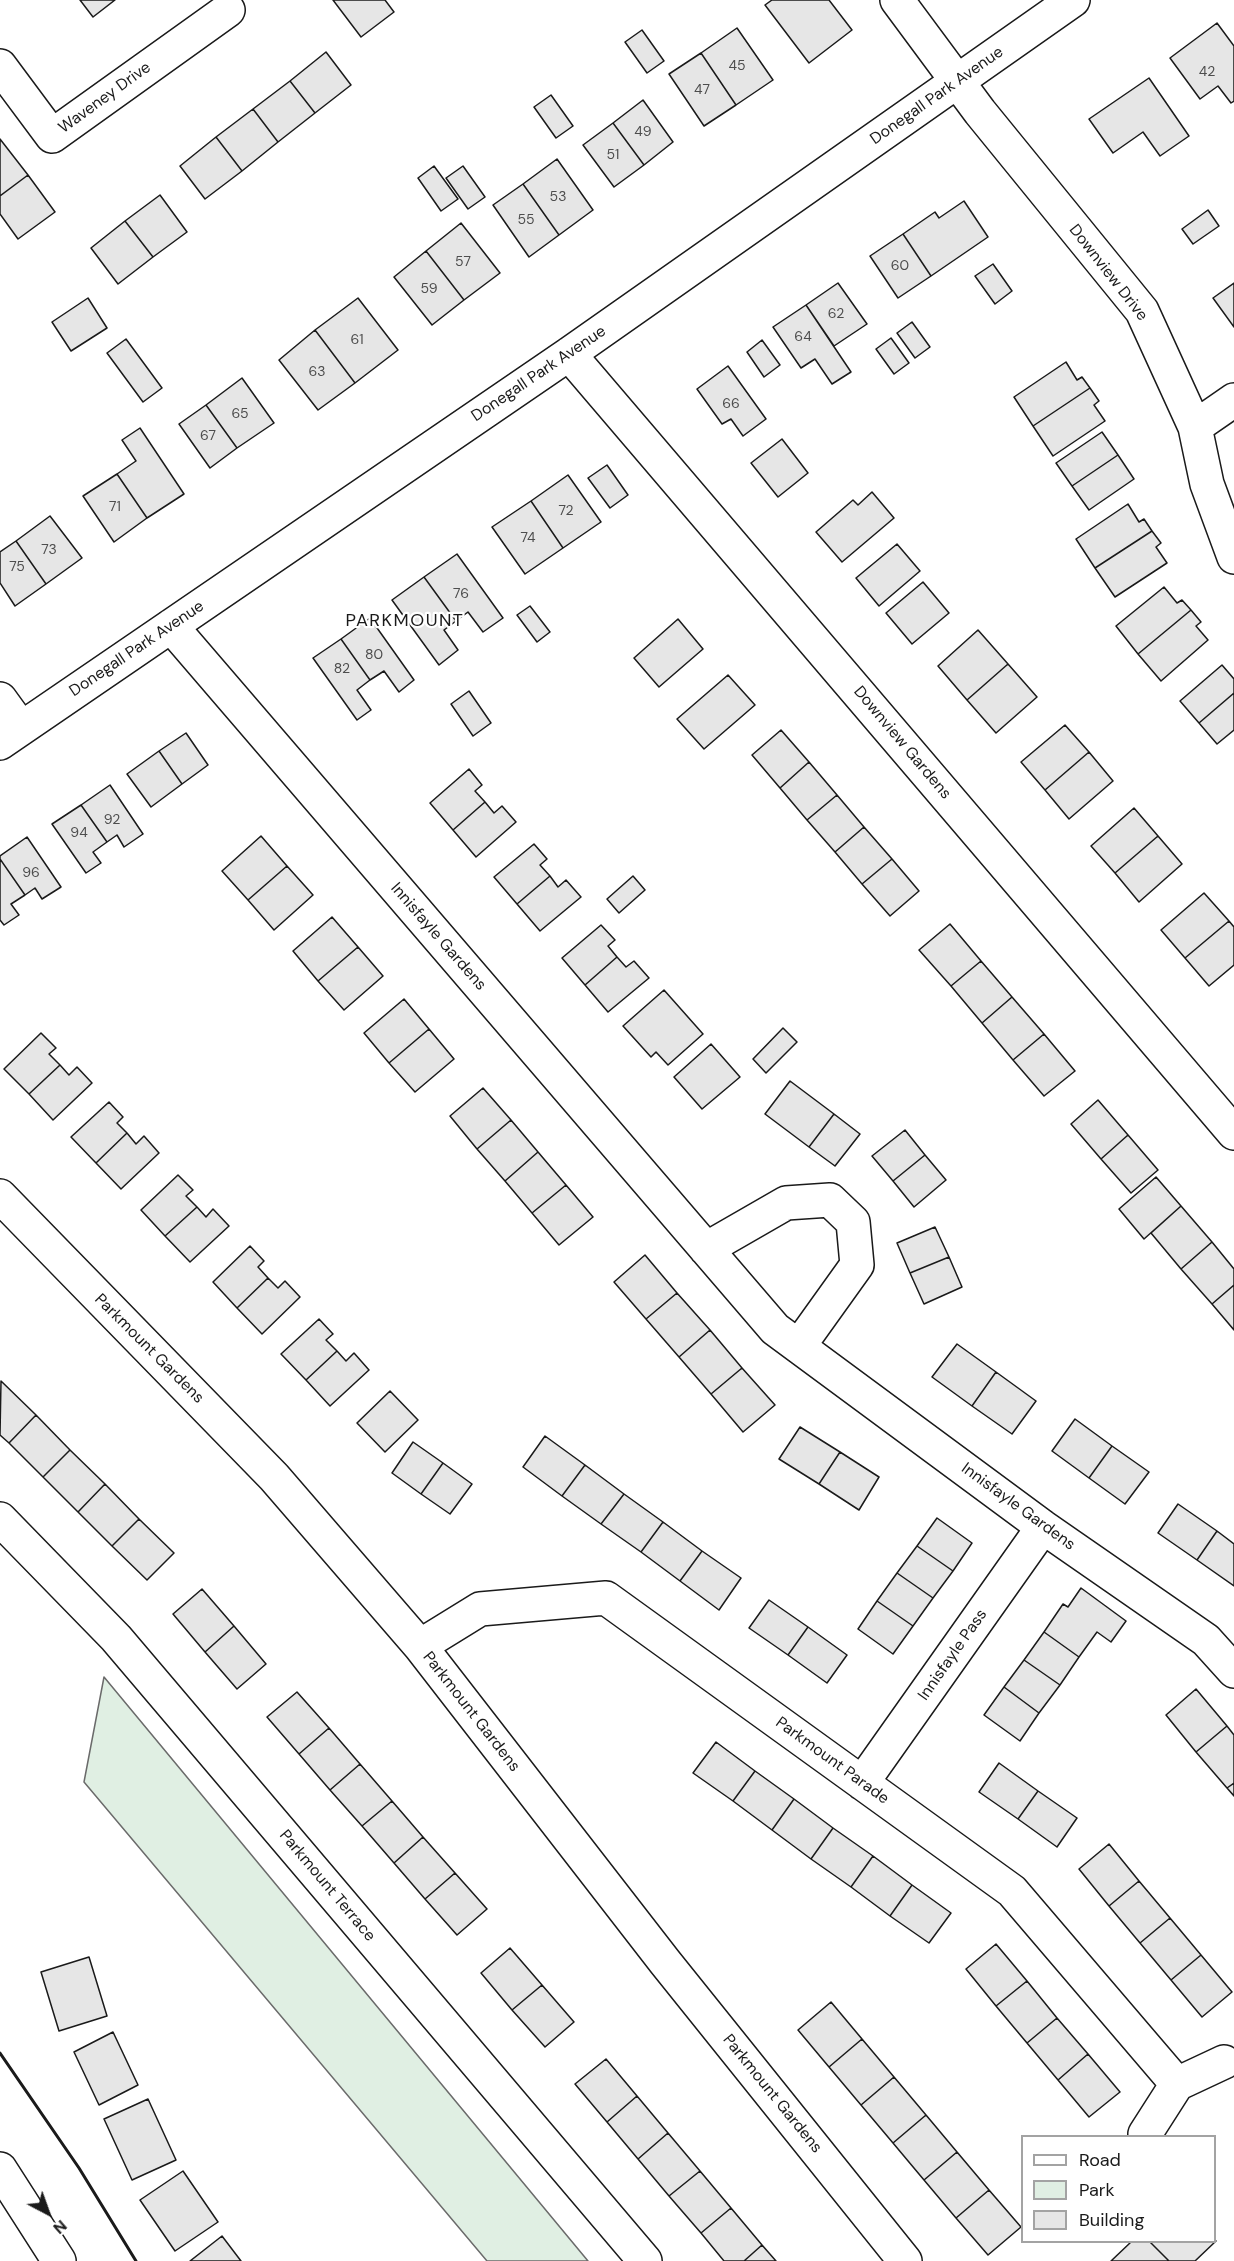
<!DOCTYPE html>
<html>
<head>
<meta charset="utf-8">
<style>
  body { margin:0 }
  #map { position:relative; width:1234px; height:2261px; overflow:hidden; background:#fff; font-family:"DM Sans",sans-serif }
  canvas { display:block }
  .legend { position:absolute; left:1021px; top:2135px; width:195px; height:108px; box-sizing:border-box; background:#fff; border:2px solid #a3a3a3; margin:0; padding:8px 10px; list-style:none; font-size:18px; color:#1a1a1a }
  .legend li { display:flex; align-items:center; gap:12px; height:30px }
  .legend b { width:30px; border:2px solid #a3a3a3 }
  .north { position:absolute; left:18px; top:2183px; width:60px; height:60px; -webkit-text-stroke:4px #fff; paint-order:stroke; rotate:139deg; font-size:16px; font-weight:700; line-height:24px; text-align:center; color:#1a1a1a }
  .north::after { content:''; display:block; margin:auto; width:21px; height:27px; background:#1a1a1a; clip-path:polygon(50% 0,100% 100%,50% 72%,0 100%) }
</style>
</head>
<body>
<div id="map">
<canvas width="1234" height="2261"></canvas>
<ul class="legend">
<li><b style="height:8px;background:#fff"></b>Road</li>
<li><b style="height:16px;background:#e0efe3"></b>Park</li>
<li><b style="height:16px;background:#e6e6e6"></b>Building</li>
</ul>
<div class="north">N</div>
</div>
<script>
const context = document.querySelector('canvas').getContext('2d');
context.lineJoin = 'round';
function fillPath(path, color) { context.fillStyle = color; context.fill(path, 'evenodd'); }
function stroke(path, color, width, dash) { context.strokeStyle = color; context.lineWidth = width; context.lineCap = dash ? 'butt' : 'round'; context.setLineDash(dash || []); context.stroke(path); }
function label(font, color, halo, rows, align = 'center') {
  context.font = font + ' "DM Sans",sans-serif'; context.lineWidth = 4.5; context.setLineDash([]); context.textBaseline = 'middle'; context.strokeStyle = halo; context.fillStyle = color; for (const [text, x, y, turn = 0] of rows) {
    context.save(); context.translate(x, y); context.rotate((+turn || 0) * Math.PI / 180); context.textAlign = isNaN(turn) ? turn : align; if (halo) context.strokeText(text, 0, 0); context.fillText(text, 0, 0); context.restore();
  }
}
const green = new Path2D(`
  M 104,1677 L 588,2261 L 487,2261 L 84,1782 Z`);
const building = new Path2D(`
  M 80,0 L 115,0 L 93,17 Z
  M 333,0 L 385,0 L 394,12 L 361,37 Z
  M 772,0 L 829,0 L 852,30 L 809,63 L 765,5 Z
  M 1217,23 L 1234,46 L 1234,101 L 1231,103 L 1218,86 L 1200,99 L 1170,58 Z
  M 737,28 L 773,80 L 736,105 L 701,53 Z
  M 642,30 L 664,61 L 647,73 L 625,42 Z
  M 326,52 L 351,85 L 315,113 L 290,81 Z
  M 701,53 L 736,105 L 704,126 L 669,74 Z
  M 1149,78 L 1189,136 L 1160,156 L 1143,132 L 1113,153 L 1089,119 Z
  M 290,81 L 315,113 L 278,142 L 253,109 Z
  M 551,95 L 573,126 L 556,138 L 534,107 Z
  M 643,100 L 673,142 L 644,165 L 613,123 Z
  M 253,109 L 278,142 L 242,171 L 216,137 Z
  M 613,123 L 644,165 L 614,187 L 583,145 Z
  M 216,137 L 242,171 L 205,199 L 180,166 Z
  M 0,139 L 28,175 L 0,196 Z
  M 557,159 L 593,210 L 559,235 L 523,184 Z
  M 434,166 L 458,199 L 441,211 L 418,178 Z
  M 463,166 L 485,197 L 468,209 L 446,178 Z
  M 28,175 L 55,212 L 18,239 L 0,214 L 0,196 Z
  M 523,184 L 559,235 L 529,257 L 493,205 Z
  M 160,195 L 187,232 L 153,257 L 125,221 Z
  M 964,201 L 988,237 L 931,276 L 903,234 L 935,212 L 939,218 Z
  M 1208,210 L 1219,226 L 1193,244 L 1182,229 Z
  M 125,221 L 153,257 L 118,284 L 91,248 Z
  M 461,223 L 500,273 L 464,300 L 426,251 Z
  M 903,234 L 931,276 L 898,298 L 870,256 Z
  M 426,251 L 464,300 L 432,325 L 394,277 Z
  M 993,264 L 1012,291 L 995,304 L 975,276 Z
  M 838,283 L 867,324 L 834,346 L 806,305 Z
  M 1234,283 L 1234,327 L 1213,298 Z
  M 88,298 L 107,328 L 71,351 L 52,322 Z
  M 358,298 L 398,350 L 355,383 L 315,330 Z
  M 806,305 L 851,372 L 832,384 L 815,359 L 801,368 L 773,327 Z
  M 912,322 L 930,347 L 915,358 L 897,333 Z
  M 315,330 L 355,383 L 318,410 L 279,360 Z
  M 891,338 L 909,363 L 894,374 L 876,349 Z
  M 126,339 L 162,388 L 143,402 L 107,353 Z
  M 762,340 L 780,365 L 764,377 L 747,352 Z
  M 1066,362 L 1077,380 L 1082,377 L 1090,388 L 1033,426 L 1014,397 Z
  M 728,366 L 766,419 L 743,436 L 731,419 L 722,424 L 697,389 Z
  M 242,378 L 274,423 L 237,448 L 206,405 Z
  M 1090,388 L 1099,401 L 1094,405 L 1105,421 L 1053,456 L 1033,426 Z
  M 206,405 L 237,448 L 210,468 L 179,424 Z
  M 140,428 L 184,494 L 147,518 L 117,474 L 136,461 L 122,440 Z
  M 1102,432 L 1118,455 L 1072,486 L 1056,463 Z
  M 782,439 L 808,473 L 778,497 L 751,463 Z
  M 1118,455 L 1134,479 L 1089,510 L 1072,486 Z
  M 607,465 L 628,495 L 610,508 L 588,478 Z
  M 117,474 L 147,518 L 114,542 L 83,496 Z
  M 568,475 L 601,522 L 563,548 L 531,501 Z
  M 872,492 L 894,518 L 842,562 L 816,532 L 853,500 L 858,505 Z
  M 531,501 L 563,548 L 525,574 L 492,527 Z
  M 1128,504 L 1139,522 L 1144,519 L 1152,531 L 1095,568 L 1076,539 Z
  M 50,516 L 82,558 L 46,584 L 16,541 Z
  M 1152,531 L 1161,543 L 1156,547 L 1167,563 L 1115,597 L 1095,568 Z
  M 16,541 L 46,584 L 15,606 L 0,583 L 0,552 Z
  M 897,544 L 920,571 L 879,606 L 856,578 Z
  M 457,554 L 503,618 L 483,632 L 468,612 L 456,621 L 424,577 Z
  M 424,577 L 456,621 L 444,630 L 458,650 L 439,665 L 392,600 Z
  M 923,582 L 949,613 L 912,644 L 886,613 Z
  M 1164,587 L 1177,603 L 1182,600 L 1191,610 L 1138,654 L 1116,626 Z
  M 530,606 L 550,632 L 537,642 L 517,615 Z
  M 1191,610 L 1201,622 L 1196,626 L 1208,640 L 1161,681 L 1138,654 Z
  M 370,618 L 414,680 L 399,692 L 384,671 L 370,680 L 341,639 Z
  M 678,619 L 703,649 L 659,687 L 634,658 Z
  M 978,630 L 1008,664 L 967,700 L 938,666 Z
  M 341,639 L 370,680 L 357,690 L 371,710 L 357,720 L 313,658 Z
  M 1008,664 L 1037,697 L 996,733 L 967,700 Z
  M 1222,665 L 1234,679 L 1234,693 L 1199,723 L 1180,701 Z
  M 728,675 L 755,705 L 704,749 L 677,719 Z
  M 469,691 L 491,723 L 473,736 L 451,704 Z
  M 1234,693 L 1234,730 L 1217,744 L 1199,723 Z
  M 1065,725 L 1089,752 L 1045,790 L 1021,762 Z
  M 781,730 L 809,762 L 780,788 L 752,755 Z
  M 186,733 L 208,765 L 182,784 L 159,751 Z
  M 159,751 L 182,784 L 151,807 L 127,774 Z
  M 1089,752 L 1113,781 L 1069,819 L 1045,790 Z
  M 809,762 L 837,795 L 807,820 L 780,788 Z
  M 469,769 L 482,785 L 475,791 L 485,802 L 453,830 L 430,803 Z
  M 110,785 L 143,834 L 124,847 L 117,835 L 107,842 L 81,805 Z
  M 837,795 L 864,827 L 835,852 L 807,820 Z
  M 485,802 L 494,813 L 502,806 L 516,822 L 476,857 L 453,830 Z
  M 81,805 L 107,842 L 93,852 L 101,863 L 86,873 L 52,824 Z
  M 1134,808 L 1158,836 L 1115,873 L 1091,846 Z
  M 864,827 L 892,859 L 862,884 L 835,852 Z
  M 261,836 L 287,866 L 248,900 L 222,871 Z
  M 1158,836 L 1182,864 L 1139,902 L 1115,873 Z
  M 27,837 L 61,887 L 42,899 L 35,888 L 25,895 L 0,859 L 0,856 Z
  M 534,844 L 547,859 L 540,865 L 550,876 L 517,904 L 494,877 Z
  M 0,859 L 25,895 L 11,904 L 19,915 L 4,925 L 0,920 Z
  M 892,859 L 919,891 L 890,916 L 862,884 Z
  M 287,866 L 313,895 L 274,930 L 248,900 Z
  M 550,876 L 558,887 L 566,880 L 581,897 L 540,931 L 517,904 Z
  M 633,876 L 645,890 L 619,913 L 607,899 Z
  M 1204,893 L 1229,921 L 1185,958 L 1161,930 Z
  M 332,917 L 358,947 L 318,981 L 293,951 Z
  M 1229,921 L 1234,927 L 1234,965 L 1209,986 L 1185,958 Z
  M 950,924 L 981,961 L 951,986 L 919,950 Z
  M 601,925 L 615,940 L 608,946 L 617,957 L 585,985 L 562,958 Z
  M 358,947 L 383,976 L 344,1010 L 318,981 Z
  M 617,957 L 626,967 L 634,961 L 649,978 L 608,1012 L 585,985 Z
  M 981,961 L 1012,997 L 982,1023 L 951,986 Z
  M 664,990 L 703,1034 L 668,1065 L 656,1052 L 651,1057 L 623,1026 Z
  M 1012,997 L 1044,1034 L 1013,1060 L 982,1023 Z
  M 404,999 L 429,1029 L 389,1063 L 364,1033 Z
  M 783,1028 L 797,1042 L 766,1073 L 753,1059 Z
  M 429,1029 L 454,1059 L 415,1092 L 389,1063 Z
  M 41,1033 L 56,1048 L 49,1054 L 60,1065 L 29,1094 L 4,1069 Z
  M 1044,1034 L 1075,1071 L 1044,1096 L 1013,1060 Z
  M 711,1044 L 740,1077 L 702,1109 L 674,1077 Z
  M 60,1065 L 69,1075 L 77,1067 L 92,1083 L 53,1120 L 29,1094 Z
  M 790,1081 L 834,1114 L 809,1147 L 765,1114 Z
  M 483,1088 L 511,1120 L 477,1149 L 450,1116 Z
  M 1098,1100 L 1128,1135 L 1101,1159 L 1071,1124 Z
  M 109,1102 L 123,1117 L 117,1123 L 127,1133 L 96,1163 L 71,1137 Z
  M 834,1114 L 860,1134 L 835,1166 L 809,1147 Z
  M 511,1120 L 538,1152 L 505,1181 L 477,1149 Z
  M 905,1130 L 925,1155 L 893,1181 L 872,1156 Z
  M 127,1133 L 136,1144 L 144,1136 L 159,1153 L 121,1189 L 96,1163 Z
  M 1128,1135 L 1158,1170 L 1131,1193 L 1101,1159 Z
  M 538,1152 L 566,1185 L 532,1213 L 505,1181 Z
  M 925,1155 L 946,1180 L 914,1207 L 893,1181 Z
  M 178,1175 L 193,1190 L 186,1196 L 197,1207 L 165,1236 L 141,1210 Z
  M 1156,1177 L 1181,1206 L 1144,1239 L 1119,1209 Z
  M 566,1185 L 593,1217 L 559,1245 L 532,1213 Z
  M 1181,1206 L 1212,1242 L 1181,1269 L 1151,1233 Z
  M 197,1207 L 206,1217 L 213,1209 L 229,1226 L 190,1262 L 165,1236 Z
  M 935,1227 L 949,1257 L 910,1273 L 897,1243 Z
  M 1212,1242 L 1234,1269 L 1234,1285 L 1212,1304 L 1181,1269 Z
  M 250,1246 L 264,1261 L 258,1267 L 268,1278 L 237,1308 L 213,1282 Z
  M 645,1255 L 677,1293 L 646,1319 L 614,1282 Z
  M 949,1257 L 962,1287 L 924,1304 L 910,1273 Z
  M 268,1278 L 278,1288 L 285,1281 L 300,1297 L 262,1334 L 237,1308 Z
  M 1234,1285 L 1234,1330 L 1212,1304 Z
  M 677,1293 L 710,1330 L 679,1357 L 646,1319 Z
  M 319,1319 L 333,1334 L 326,1340 L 337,1351 L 306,1380 L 281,1354 Z
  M 710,1330 L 742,1368 L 711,1394 L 679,1357 Z
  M 957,1344 L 996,1372 L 972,1406 L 932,1377 Z
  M 337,1351 L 346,1361 L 354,1353 L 369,1370 L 330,1406 L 306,1380 Z
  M 742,1368 L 775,1405 L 743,1432 L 711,1394 Z
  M 996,1372 L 1036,1401 L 1012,1434 L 972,1406 Z
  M 1,1381 L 36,1415 L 9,1443 L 0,1435 Z
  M 390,1391 L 418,1420 L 385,1452 L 357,1423 Z
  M 36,1415 L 70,1450 L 43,1477 L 9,1443 Z
  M 1075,1419 L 1112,1446 L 1089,1478 L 1052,1451 Z
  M 800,1427 L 840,1452 L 819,1484 L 779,1459 Z
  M 545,1436 L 585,1465 L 562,1496 L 523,1467 Z
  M 413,1442 L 443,1463 L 421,1494 L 392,1473 Z
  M 1112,1446 L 1149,1472 L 1125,1504 L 1089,1478 Z
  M 70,1450 L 105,1484 L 78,1512 L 43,1477 Z
  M 840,1452 L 879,1477 L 859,1510 L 819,1484 Z
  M 443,1463 L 472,1484 L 450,1514 L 421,1494 Z
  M 585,1465 L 624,1494 L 601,1524 L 562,1496 Z
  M 105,1484 L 139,1519 L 112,1546 L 78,1512 Z
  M 624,1494 L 663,1522 L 641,1552 L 601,1524 Z
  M 1178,1504 L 1217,1531 L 1197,1560 L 1158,1533 Z
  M 937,1518 L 972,1543 L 953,1571 L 917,1546 Z
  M 139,1519 L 174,1553 L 147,1580 L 112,1546 Z
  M 663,1522 L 702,1551 L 680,1581 L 641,1552 Z
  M 1217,1531 L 1234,1544 L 1234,1586 L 1197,1560 Z
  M 917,1546 L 953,1571 L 933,1598 L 897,1573 Z
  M 702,1551 L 741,1578 L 719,1610 L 680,1581 Z
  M 897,1573 L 933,1598 L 913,1626 L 877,1601 Z
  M 1081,1588 L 1126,1621 L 1111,1642 L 1097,1632 L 1079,1657 L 1044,1632 L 1063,1604 L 1068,1607 Z
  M 202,1589 L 234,1626 L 205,1652 L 173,1614 Z
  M 769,1600 L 808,1627 L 788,1655 L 749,1628 Z
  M 877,1601 L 913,1626 L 893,1654 L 858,1629 Z
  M 234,1626 L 266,1664 L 237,1689 L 205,1652 Z
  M 808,1627 L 847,1655 L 827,1683 L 788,1655 Z
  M 1044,1632 L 1079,1657 L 1060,1685 L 1024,1660 Z
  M 1024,1660 L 1060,1685 L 1039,1713 L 1004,1687 Z
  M 1004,1687 L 1039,1713 L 1020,1741 L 984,1715 Z
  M 1196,1689 L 1227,1726 L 1196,1752 L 1166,1715 Z
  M 297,1692 L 329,1728 L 299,1754 L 267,1717 Z
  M 1227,1726 L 1234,1735 L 1234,1783 L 1227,1788 L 1196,1752 Z
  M 329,1728 L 360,1764 L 330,1790 L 299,1754 Z
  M 716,1742 L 755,1771 L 733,1801 L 693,1773 Z
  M 999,1763 L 1038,1791 L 1018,1819 L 979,1792 Z
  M 360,1764 L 392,1801 L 362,1826 L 330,1790 Z
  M 755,1771 L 794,1799 L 772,1830 L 733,1801 Z
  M 1234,1783 L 1234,1796 L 1227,1788 Z
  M 1038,1791 L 1077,1818 L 1057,1847 L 1018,1819 Z
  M 794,1799 L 833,1828 L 811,1859 L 772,1830 Z
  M 392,1801 L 423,1837 L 394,1863 L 362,1826 Z
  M 833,1828 L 873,1856 L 851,1887 L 811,1859 Z
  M 423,1837 L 455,1873 L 425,1899 L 394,1863 Z
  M 1109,1844 L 1139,1881 L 1109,1906 L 1079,1869 Z
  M 873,1856 L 912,1885 L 890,1916 L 851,1887 Z
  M 455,1873 L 487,1909 L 457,1935 L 425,1899 Z
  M 1139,1881 L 1170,1918 L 1140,1943 L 1109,1906 Z
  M 912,1885 L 951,1913 L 929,1943 L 890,1916 Z
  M 1170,1918 L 1201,1955 L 1171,1980 L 1140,1943 Z
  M 996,1944 L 1027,1981 L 996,2006 L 966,1969 Z
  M 510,1948 L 542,1985 L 512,2010 L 481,1973 Z
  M 1201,1955 L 1232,1992 L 1202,2017 L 1171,1980 Z
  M 89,1957 L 107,2016 L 59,2031 L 41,1972 Z
  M 1027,1981 L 1057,2018 L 1027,2043 L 996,2006 Z
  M 542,1985 L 574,2022 L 545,2047 L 512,2010 Z
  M 831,2002 L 862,2039 L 829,2067 L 798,2030 Z
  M 1057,2018 L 1088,2054 L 1058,2080 L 1027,2043 Z
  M 113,2032 L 138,2085 L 99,2105 L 74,2052 Z
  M 862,2039 L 894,2077 L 861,2105 L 829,2067 Z
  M 1088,2054 L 1120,2092 L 1089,2117 L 1058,2080 Z
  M 606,2059 L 637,2096 L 607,2122 L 575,2084 Z
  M 894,2077 L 926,2115 L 893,2143 L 861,2105 Z
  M 637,2096 L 668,2133 L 638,2159 L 607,2122 Z
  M 148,2099 L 176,2160 L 132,2180 L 104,2119 Z
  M 926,2115 L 957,2152 L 924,2180 L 893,2143 Z
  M 668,2133 L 700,2171 L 669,2196 L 638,2159 Z
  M 957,2152 L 989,2190 L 956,2218 L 924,2180 Z
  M 183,2171 L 218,2222 L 175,2251 L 140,2200 Z
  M 700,2171 L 731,2208 L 701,2233 L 669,2196 Z
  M 989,2190 L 1021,2227 L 988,2255 L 956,2218 Z
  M 731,2208 L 762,2245 L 744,2261 L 724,2261 L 701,2233 Z
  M 222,2236 L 241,2261 L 190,2261 Z
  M 1214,2239 L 1216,2241 L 1195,2261 L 1169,2261 L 1150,2242 L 1214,2242 Z
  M 1131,2242 L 1150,2242 L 1169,2261 L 1111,2261 Z
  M 762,2245 L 776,2261 L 744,2261 Z`);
const minor = new Path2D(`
  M 897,0 L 980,112 L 1142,311 L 1195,427 L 1207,484 L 1234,557
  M 0,66 L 52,136 L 228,10
  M 569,354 L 1234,1133
  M 1195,427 L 1234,400
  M 171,626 L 775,1329 L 1043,1527 L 1206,1640 L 1234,1671
  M 0,699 L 21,728
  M 0,743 L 569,354 L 1073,0
  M 0,1196 L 274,1477 L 420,1646 L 665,1962 L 905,2261
  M 706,1249 L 786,1203 L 830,1200 L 853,1222 L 857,1265 L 799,1346
  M 0,1519 L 116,1638 L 645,2261
  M 420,1646 L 480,1609 L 606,1598 L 1012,1891 L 1177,2084
  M 862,1783 L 1043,1527
  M 1145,2134 L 1177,2084 L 1224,2062`);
const major = new Path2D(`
  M 0,2169 L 59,2261`);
const wall = new Path2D(`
  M 0,2053 L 79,2168 L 136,2261`);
const numberNames = [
  ["45",737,66],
  ["42",1207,72],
  ["47",702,90],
  ["49",643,132],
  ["51",613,155],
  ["53",558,197],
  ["55",526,220],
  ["57",463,262],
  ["60",900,266],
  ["59",429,289],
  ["62",836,314],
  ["64",803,337],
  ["61",357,340],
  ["63",317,372],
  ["66",731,404],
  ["65",240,414],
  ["67",208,436],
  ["71",115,507],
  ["72",566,511],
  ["74",528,538],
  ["73",49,550],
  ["75",17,567],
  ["76",461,594],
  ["80",374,655],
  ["82",342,669],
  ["92",112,820],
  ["94",79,833],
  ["96",31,873]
];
const streetNames = [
  ["Donegall Park Avenue",937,96,-35],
  ["Waveney Drive",105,98,-36],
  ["Downview Drive",1108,273,52],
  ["Donegall Park Avenue",539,374,-34],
  ["Donegall Park Avenue",137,649,-34],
  ["Downview Gardens",902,743,50],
  ["Innisfayle Gardens",438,937,49],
  ["Parkmount Gardens",149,1349,45],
  ["Innisfayle Gardens",1018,1507,36],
  ["Innisfayle Pass",953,1655,-55],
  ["Parkmount Gardens",471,1712,52],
  ["Parkmount Parade",832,1761,36],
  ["Parkmount Terrace",327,1886,50],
  ["Parkmount Gardens",772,2094,51]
];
const neighbourhoodNames = [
  ["PARKMOUNT",405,621]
];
fillPath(green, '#e0efe3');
stroke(green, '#6a6a6a', 1.5);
fillPath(building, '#e6e6e6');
stroke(building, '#1a1a1a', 1.5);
stroke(minor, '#1a1a1a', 36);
stroke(major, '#1a1a1a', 36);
stroke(minor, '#fff', 33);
stroke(major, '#fff', 33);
stroke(wall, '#1a1a1a', 3);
label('14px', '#4d4d4d', null, numberNames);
label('16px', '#1a1a1a', '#fff', streetNames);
context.letterSpacing = '1.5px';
label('18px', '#1a1a1a', '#fff', neighbourhoodNames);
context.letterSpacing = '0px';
</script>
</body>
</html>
